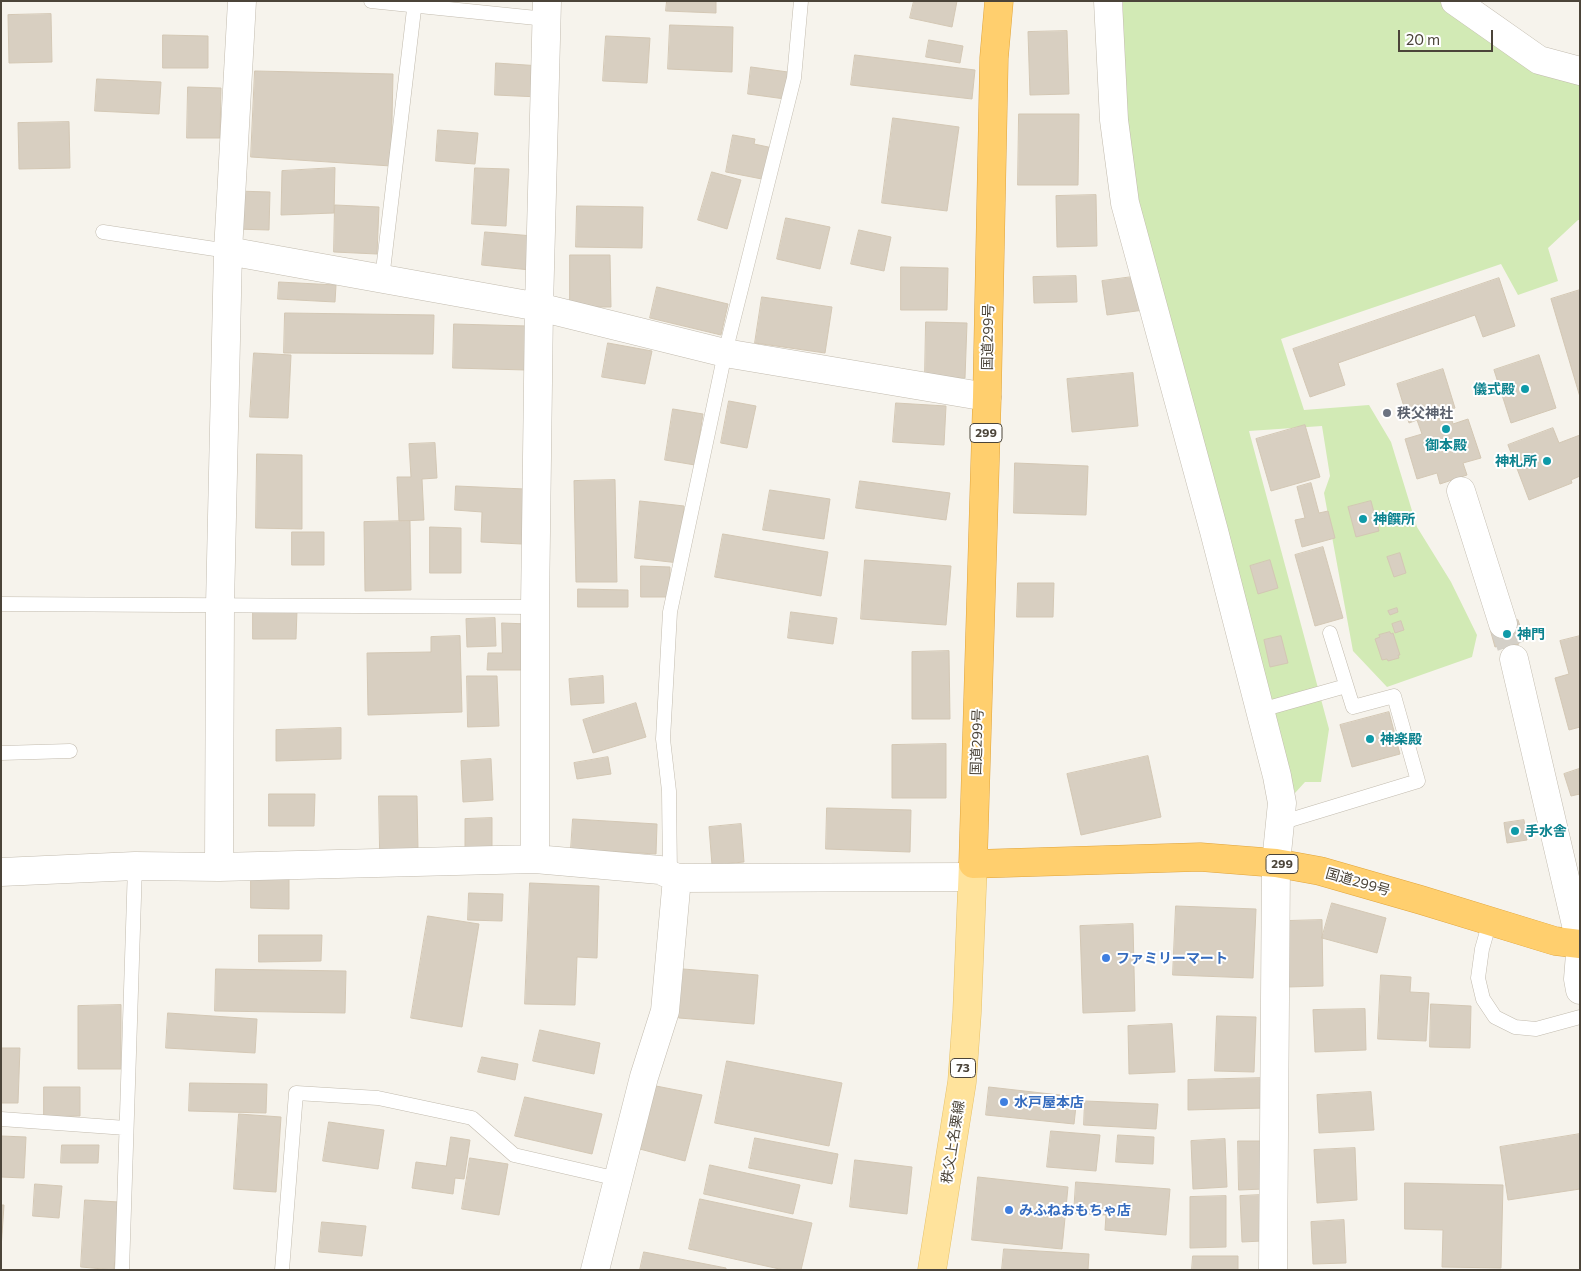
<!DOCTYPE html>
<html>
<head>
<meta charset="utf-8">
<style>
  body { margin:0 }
  #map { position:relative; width:1581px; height:1271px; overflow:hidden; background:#f6f3ec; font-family:Commissioner,sans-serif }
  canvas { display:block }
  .frame { position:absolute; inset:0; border:2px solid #4b4439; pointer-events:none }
  .scale { position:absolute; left:1398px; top:30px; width:95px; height:22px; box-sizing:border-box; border:2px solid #4b4439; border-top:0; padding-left:6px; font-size:15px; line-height:18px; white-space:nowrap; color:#4b4439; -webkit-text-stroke:4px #fff; paint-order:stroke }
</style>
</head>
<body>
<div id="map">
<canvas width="1581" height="1271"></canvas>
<div class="frame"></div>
<div class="scale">20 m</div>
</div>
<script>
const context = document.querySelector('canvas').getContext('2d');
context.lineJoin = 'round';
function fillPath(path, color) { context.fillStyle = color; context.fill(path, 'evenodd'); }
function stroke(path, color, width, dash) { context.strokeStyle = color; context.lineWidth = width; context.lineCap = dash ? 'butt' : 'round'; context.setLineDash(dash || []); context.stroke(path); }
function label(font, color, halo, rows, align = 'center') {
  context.font = font + ' Commissioner,"Noto Sans JP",sans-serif'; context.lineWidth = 4; context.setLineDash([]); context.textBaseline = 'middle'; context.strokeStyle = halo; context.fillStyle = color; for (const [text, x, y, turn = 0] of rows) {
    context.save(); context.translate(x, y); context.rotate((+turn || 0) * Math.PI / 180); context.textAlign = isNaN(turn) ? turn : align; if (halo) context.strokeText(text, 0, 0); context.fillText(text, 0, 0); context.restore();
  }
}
const green = new Path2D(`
  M 1123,1 L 1440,1 L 1532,69 L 1580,84 L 1580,220 L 1578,220 L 1548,248 L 1558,281 L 1518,295 L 1501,264 L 1281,339 L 1304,410 L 1369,405 L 1391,442 L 1417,527 L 1451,582 L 1477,635 L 1472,657 L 1387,687 L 1353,651 L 1324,493 L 1330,476 L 1322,426 L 1249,431 L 1329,729 L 1321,782 L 1305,782 L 1295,793 L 1139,208 L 1127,133 L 1121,37 Z`);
const building = new Path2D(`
  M 667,1 L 716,1 L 716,13 L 666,11 Z
  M 914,1 L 957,1 L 952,27 L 910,18 Z
  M 51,14 L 52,62 L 9,63 L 8,15 Z
  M 670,25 L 733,27 L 732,72 L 668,69 Z
  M 1067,31 L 1069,94 L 1030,95 L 1028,32 Z
  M 163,35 L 208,36 L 208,68 L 163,68 Z
  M 606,36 L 650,38 L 647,83 L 603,81 Z
  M 929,40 L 963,46 L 960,63 L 926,57 Z
  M 855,55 L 975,70 L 972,99 L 851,85 Z
  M 496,63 L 541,66 L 539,97 L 495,95 Z
  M 751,67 L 788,72 L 785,99 L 748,94 Z
  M 255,71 L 393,74 L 391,166 L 251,157 Z
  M 97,79 L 161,82 L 159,114 L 95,111 Z
  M 188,87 L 221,88 L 220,138 L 187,138 Z
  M 1019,114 L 1079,114 L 1078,185 L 1018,185 Z
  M 893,118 L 959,127 L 947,211 L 882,203 Z
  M 69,122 L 70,168 L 19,169 L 18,123 Z
  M 438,130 L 478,133 L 475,164 L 436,161 Z
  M 733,135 L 755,139 L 754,144 L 773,148 L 767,180 L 726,172 Z
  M 335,168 L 334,213 L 281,215 L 282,171 Z
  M 475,168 L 509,169 L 506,226 L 472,224 Z
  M 712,172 L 741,180 L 727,229 L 698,220 Z
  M 236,191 L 270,192 L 269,230 L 235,229 Z
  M 1096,195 L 1097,246 L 1057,247 L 1056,196 Z
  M 335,205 L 379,207 L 377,254 L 334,252 Z
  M 577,206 L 643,207 L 642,248 L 576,247 Z
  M 786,218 L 830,227 L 820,269 L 777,259 Z
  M 859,230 L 891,237 L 884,271 L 851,264 Z
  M 485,232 L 533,236 L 530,270 L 482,265 Z
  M 570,255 L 610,255 L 611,307 L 570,307 Z
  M 901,267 L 948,268 L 947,310 L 901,310 Z
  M 1076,276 L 1077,302 L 1034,303 L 1033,277 Z
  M 1140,276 L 1144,310 L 1107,315 L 1102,281 Z
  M 1499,278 L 1515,326 L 1483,337 L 1475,315 L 1338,363 L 1345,385 L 1310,397 L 1293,349 Z
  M 279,282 L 336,285 L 335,302 L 278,299 Z
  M 657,287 L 728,304 L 721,335 L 650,318 Z
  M 1580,290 L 1580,397 L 1551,299 Z
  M 762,297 L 832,307 L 825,353 L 755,343 Z
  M 285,313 L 434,315 L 433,354 L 284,353 Z
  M 926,322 L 967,323 L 965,378 L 925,376 Z
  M 454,324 L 527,326 L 526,370 L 453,368 Z
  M 608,343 L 652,351 L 645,384 L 602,377 Z
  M 254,353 L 291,355 L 288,418 L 250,417 Z
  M 1539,355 L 1556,408 L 1511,423 L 1494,370 Z
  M 1443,369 L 1455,408 L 1449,410 L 1453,424 L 1468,419 L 1481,458 L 1463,463 L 1467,475 L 1440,484 L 1437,473 L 1417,479 L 1405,439 L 1422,434 L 1417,420 L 1409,423 L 1397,384 Z
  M 1133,373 L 1138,426 L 1072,432 L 1067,379 Z
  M 729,401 L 756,406 L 747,448 L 721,443 Z
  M 896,403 L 946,406 L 944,445 L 893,442 Z
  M 673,409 L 703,414 L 695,465 L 665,460 Z
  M 1305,425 L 1320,477 L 1271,491 L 1256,439 Z
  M 1553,428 L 1559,443 L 1580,435 L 1580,476 L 1571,480 L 1572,483 L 1529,500 L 1508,445 Z
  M 435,443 L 437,478 L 422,479 L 424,520 L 399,521 L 397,477 L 411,477 L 409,444 Z
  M 257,454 L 302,455 L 302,529 L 256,528 Z
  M 1015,463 L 1088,466 L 1086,515 L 1014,513 Z
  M 615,480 L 617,582 L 576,582 L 574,481 Z
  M 860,481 L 950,493 L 946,520 L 856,508 Z
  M 1311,483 L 1319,513 L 1328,511 L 1335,538 L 1302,547 L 1295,520 L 1305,518 L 1297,487 Z
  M 456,486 L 525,489 L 522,544 L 481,542 L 482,512 L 455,510 Z
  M 770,490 L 830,499 L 824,539 L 763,530 Z
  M 640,501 L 684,506 L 679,563 L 635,558 Z
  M 1371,501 L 1379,531 L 1356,537 L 1348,507 Z
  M 410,521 L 411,590 L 365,591 L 364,522 Z
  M 430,527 L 461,528 L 461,573 L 430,573 Z
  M 292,532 L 324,532 L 324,565 L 292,565 Z
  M 723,534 L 828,552 L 821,596 L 715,577 Z
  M 1323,547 L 1343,618 L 1315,626 L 1295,555 Z
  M 1400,553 L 1406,573 L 1394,577 L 1387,557 Z
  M 865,560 L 951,566 L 946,625 L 861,619 Z
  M 1270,560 L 1278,588 L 1258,594 L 1250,566 Z
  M 641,566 L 670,567 L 670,597 L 641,597 Z
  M 1018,583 L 1054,583 L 1053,617 L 1017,617 Z
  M 578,589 L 628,590 L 628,607 L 578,607 Z
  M 1397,608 L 1398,612 L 1390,615 L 1388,611 Z
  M 253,610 L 297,610 L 296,639 L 253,639 Z
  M 791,612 L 837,618 L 833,644 L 788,638 Z
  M 495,618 L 496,646 L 467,647 L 466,619 Z
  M 1518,620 L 1524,638 L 1517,640 L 1519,644 L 1503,649 L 1502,645 L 1495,647 L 1490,629 Z
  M 1401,621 L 1404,630 L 1395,633 L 1392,624 Z
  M 502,623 L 529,624 L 529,670 L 487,670 L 488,653 L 502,653 Z
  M 1390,632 L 1391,634 L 1393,633 L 1400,655 L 1398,655 L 1399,658 L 1388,661 L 1387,659 L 1382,660 L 1375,639 L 1380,637 L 1379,635 Z
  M 460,636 L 462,712 L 368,715 L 367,653 L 431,652 L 431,637 Z
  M 1281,636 L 1288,663 L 1270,667 L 1264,640 Z
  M 1580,636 L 1580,727 L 1569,730 L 1555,678 L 1569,674 L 1560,641 Z
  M 949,651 L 950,719 L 912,719 L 912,652 Z
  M 467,676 L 497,676 L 499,726 L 468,727 Z
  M 603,676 L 604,703 L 571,705 L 569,679 Z
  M 636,703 L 646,737 L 593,753 L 583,720 Z
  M 1389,712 L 1400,754 L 1352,767 L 1340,725 Z
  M 341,728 L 341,759 L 276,761 L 276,730 Z
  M 946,744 L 946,798 L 892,798 L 892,745 Z
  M 1148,756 L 1161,817 L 1081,835 L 1067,774 Z
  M 608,757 L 611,774 L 577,779 L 574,763 Z
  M 491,759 L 493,800 L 463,802 L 461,761 Z
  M 1579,769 L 1580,794 L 1571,796 L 1564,774 Z
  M 269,794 L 315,794 L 314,826 L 269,826 Z
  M 379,796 L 417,796 L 418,850 L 380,850 Z
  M 827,808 L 911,810 L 910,852 L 826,849 Z
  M 492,818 L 492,850 L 465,850 L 465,819 Z
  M 573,819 L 657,824 L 656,854 L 571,849 Z
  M 1524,820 L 1527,840 L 1507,843 L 1504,823 Z
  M 741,824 L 744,862 L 712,865 L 709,827 Z
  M 251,878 L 289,879 L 289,909 L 251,908 Z
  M 530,883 L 599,886 L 597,958 L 577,957 L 575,1005 L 525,1004 Z
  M 469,893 L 503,894 L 502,921 L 468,920 Z
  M 1332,903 L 1386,918 L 1377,953 L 1322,938 Z
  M 1176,906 L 1256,909 L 1253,978 L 1173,975 Z
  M 428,916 L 479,924 L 462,1027 L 411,1018 Z
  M 1322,920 L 1323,986 L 1287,987 L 1286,921 Z
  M 1133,924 L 1135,1011 L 1083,1013 L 1080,926 Z
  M 259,935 L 322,935 L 321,961 L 259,962 Z
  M 216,969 L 346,971 L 345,1013 L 215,1011 Z
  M 683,969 L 758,975 L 754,1024 L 679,1018 Z
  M 1381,975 L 1411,977 L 1410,992 L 1429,993 L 1426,1041 L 1378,1039 Z
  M 1431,1004 L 1471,1006 L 1470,1048 L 1430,1047 Z
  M 121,1005 L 121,1069 L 78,1069 L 78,1006 Z
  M 1365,1009 L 1366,1050 L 1315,1052 L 1313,1010 Z
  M 168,1013 L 257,1019 L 255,1053 L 166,1048 Z
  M 1217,1016 L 1256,1017 L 1254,1072 L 1215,1071 Z
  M 1172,1024 L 1175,1072 L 1129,1074 L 1128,1026 Z
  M 540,1030 L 600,1043 L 594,1074 L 533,1061 Z
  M 1,1048 L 20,1048 L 18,1103 L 1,1103 Z
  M 482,1057 L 518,1064 L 515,1080 L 478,1072 Z
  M 727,1061 L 842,1083 L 829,1146 L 715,1123 Z
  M 1264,1078 L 1265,1108 L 1188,1110 L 1188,1080 Z
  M 190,1083 L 267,1084 L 266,1113 L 189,1111 Z
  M 651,1085 L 702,1095 L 685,1161 L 636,1148 Z
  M 44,1087 L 80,1087 L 80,1116 L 44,1117 Z
  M 989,1087 L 1077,1097 L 1074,1124 L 986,1115 Z
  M 1371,1092 L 1374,1130 L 1319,1133 L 1317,1095 Z
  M 525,1097 L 602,1114 L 592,1154 L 515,1136 Z
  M 1085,1101 L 1158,1104 L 1156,1129 L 1084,1125 Z
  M 239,1114 L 281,1117 L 276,1192 L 234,1189 Z
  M 329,1122 L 384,1130 L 378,1169 L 323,1161 Z
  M 1051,1131 L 1100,1135 L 1096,1171 L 1047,1167 Z
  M 1580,1134 L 1580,1189 L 1508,1200 L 1500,1147 Z
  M 1118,1135 L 1154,1137 L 1153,1164 L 1116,1162 Z
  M 1,1136 L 26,1137 L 24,1178 L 1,1177 Z
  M 451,1137 L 470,1140 L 464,1179 L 455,1178 L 453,1194 L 412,1188 L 416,1162 L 446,1166 Z
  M 755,1138 L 838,1154 L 832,1184 L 749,1168 Z
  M 1225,1139 L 1227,1187 L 1193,1189 L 1191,1141 Z
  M 1238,1141 L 1262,1141 L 1264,1189 L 1239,1190 Z
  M 62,1145 L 99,1145 L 98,1163 L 61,1163 Z
  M 1355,1148 L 1357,1200 L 1317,1203 L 1314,1150 Z
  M 470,1158 L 508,1164 L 499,1215 L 462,1209 Z
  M 855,1160 L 912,1167 L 907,1214 L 850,1207 Z
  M 710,1165 L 800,1185 L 793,1214 L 704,1194 Z
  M 978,1177 L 1068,1187 L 1062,1249 L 972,1240 Z
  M 1076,1182 L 1170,1189 L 1166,1235 L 1105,1230 L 1106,1215 L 1074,1213 Z
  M 1405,1183 L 1503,1185 L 1501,1268 L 1442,1267 L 1443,1230 L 1405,1229 Z
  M 35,1184 L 62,1186 L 59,1218 L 33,1216 Z
  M 1261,1195 L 1262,1241 L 1242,1242 L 1240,1196 Z
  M 1226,1196 L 1226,1247 L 1190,1248 L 1190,1197 Z
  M 700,1199 L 812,1223 L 801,1270 L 784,1270 L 689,1249 Z
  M 85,1200 L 119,1202 L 114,1270 L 81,1267 Z
  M 1,1205 L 4,1205 L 1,1249 Z
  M 1344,1220 L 1346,1263 L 1313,1264 L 1311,1222 Z
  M 322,1222 L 366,1226 L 362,1256 L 319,1252 Z
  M 1004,1249 L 1089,1254 L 1088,1270 L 1002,1270 Z
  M 644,1252 L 726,1268 L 726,1270 L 640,1270 Z
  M 1193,1256 L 1238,1256 L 1238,1270 L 1192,1270 Z`);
const streetTunnel = new Path2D(`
  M 1503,624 L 1511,646`);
const lane = new Path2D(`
  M 371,1 L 546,19
  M 103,232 L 228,251
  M 382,279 L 415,1
  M 1,604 L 535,607
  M 1261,710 L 1346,686
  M 1,753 L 70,751
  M 1280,823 L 1418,781 L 1394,696 L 1353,707 L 1330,633
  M 670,875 L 669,791 L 663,739 L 670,612 L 725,353 L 794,78 L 801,1
  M 1490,921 L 1482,949 L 1478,978 L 1483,999 L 1495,1017 L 1515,1027 L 1536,1029 L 1580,1017
  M 1,1119 L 126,1128
  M 122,1270 L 135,866
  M 282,1270 L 296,1093 L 378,1098 L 472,1118 L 514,1155 L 618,1179`);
const street = new Path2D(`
  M 1108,1 L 1114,120 L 1125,203 L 1214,531 L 1277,776 L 1282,803 L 1276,863 L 1273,1270
  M 1455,1 L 1539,60 L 1580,71
  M 228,251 L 539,307 L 725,353 L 987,397
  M 1461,491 L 1503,624
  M 1514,659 L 1580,942
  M 535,859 L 535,607 L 539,307 L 547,1
  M 219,867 L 220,605 L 228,251 L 242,1
  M 1,872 L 135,866 L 219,867 L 535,859 L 660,870 L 677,878 L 972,877
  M 1580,954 L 1578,979 L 1580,990
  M 595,1270 L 644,1077 L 665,1011 L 677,878`);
const primary = new Path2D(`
  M 932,1270 L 962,1082 L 967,1013 L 973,864`);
const highway = new Path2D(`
  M 999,1 L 994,58 L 987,397 L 973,864 L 1200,857 L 1276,863 L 1320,871 L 1421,900 L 1555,941 L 1580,944`);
const markers = [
  [1525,389,5,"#0f9aa8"],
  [1387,413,5,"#6b7280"],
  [1446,429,5,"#0f9aa8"],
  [1547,461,5,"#0f9aa8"],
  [1363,519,5,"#0f9aa8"],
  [1507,634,5,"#0f9aa8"],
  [1370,739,5,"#0f9aa8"],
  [1515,831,5,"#0f9aa8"],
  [1106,958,5,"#3f7fe0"],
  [1004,1102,5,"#3f7fe0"],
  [1009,1210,5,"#3f7fe0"]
];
const shields = [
  [986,433,32],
  [1282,864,32],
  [963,1068,25]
];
const shieldNames = [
  ["299",986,433],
  ["299",1282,864],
  ["73",963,1068]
];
const streetNames = [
  ["国道299号",988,337,-89],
  ["国道299号",977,742,-88],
  ["国道299号",1358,882,16],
  ["秩父上名栗線",953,1142,-81]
];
const cultureNames = [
  ["儀式殿",1515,389,"right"],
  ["御本殿",1446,445,"center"],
  ["神札所",1537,461,"right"],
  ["神饌所",1373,519],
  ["神門",1517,634],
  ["神楽殿",1380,739],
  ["手水舎",1525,831]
];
const worshipNames = [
  ["秩父神社",1397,413]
];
const shopNames = [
  ["ファミリーマート",1116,958],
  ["水戸屋本店",1014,1102],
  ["みふねおもちゃ店",1019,1210]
];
fillPath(green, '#d2eab5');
fillPath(building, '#d8cfc1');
stroke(building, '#d3c7b4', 1);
stroke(streetTunnel, '#d4d0c8', 28, [28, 14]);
stroke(lane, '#c2bbae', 15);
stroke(street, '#c2bbae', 29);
stroke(primary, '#e6c16a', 29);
stroke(highway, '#e0a43c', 29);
stroke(lane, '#fff', 14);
stroke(street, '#fff', 28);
stroke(primary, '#ffe39c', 28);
stroke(highway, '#ffcf6e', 28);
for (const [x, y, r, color] of markers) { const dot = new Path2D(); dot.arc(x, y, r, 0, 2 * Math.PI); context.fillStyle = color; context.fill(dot); stroke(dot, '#fff', 2); }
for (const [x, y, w] of shields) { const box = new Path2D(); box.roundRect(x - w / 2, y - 9.5, w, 19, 4); context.fillStyle = '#fff'; context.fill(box); stroke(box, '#4b4439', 1); }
label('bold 12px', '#4b4439', null, shieldNames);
label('14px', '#4b4439', '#fff', streetNames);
label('bold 14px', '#0d838f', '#fff', cultureNames, 'left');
label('bold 14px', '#5b616d', '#fff', worshipNames, 'left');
label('bold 14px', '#366cbe', '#fff', shopNames, 'left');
</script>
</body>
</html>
